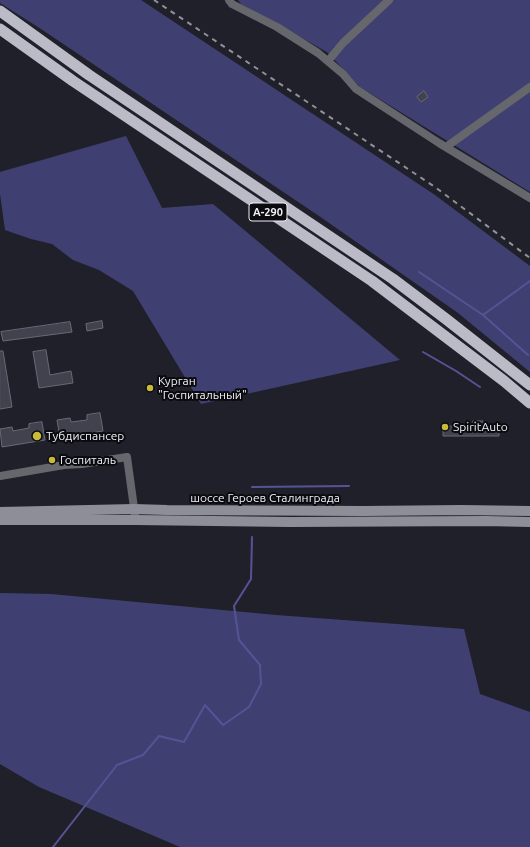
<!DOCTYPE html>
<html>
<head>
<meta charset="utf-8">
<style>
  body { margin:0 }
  canvas { display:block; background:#20202a }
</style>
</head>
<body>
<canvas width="530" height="847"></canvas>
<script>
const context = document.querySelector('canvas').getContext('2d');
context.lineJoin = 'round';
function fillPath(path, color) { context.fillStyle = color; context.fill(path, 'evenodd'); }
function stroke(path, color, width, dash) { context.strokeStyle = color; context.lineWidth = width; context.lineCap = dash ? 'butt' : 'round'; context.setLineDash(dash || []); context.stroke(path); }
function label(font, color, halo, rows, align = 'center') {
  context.font = font + ' Ubuntu,sans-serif'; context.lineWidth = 4; context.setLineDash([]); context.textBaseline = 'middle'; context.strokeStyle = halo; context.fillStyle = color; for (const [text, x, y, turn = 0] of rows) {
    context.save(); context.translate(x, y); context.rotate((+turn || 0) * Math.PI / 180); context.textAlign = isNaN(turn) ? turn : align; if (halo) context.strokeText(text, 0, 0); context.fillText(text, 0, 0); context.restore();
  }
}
const green = new Path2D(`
  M 0,0 L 141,0 L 435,195 L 530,266 L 530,372 L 458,313 L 322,218 L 41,29 L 0,3 Z
  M 238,0 L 530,0 L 530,192 L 360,87 L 327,52 L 241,4 Z
  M 126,136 L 162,208 L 213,204 L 400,360 L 201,404 L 133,291 L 99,270 L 73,260 L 52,244 L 31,239 L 5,230 L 0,194 L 0,172 Z
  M 0,593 L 51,594 L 276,615 L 464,629 L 480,694 L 530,712 L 530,847 L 180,847 L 39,787 L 0,764 Z`);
const stream = new Path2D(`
  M 419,272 L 483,315 L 528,355
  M 483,315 L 530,281
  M 423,352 L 456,371 L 480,387
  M 252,487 L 349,486
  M 53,847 L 117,765 L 143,755 L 159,736 L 184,742 L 205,705 L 223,725 L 249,707 L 261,684 L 260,665 L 239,640 L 234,606 L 251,579 L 252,537`);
const building = new Path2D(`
  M 424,91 L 428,97 L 421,102 L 417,97 Z
  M 102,321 L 103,328 L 87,331 L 86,324 Z
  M 70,322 L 72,332 L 3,341 L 1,332 Z
  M 46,350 L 50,375 L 71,371 L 73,383 L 39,388 L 33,352 Z
  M 0,351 L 3,351 L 12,407 L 0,409 Z
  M 100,413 L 103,431 L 60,438 L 57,420 L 70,418 L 71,422 L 87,420 L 87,415 Z
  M 473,421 L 483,421 L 483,426 L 499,426 L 499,436 L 443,436 L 443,426 L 473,426 Z
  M 42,422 L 45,440 L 2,447 L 0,429 L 12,427 L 13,431 L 29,428 L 29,424 Z`);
const minor = new Path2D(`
  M 229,0 L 232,4 L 277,27 L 318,53 L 343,74 L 356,89 L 439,143 L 530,198
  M 328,61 L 343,43 L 389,0
  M 446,147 L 530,87
  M 0,476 L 64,465 L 82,464 L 127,457 L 135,515`);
const secondary = new Path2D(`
  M 0,512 L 134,509 L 167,510 L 363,511 L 462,510 L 530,511
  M 0,520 L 136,520 L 290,522 L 486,521 L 530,522`);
const trunk = new Path2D(`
  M 0,11 L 89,75 L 393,279 L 446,319 L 530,385
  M 0,29 L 73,81 L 372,281 L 504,381 L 530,403`);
const rail = new Path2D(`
  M 154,0 L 435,187 L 530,258`);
const markers = [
  [150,388,4,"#c9ba3a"],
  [445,427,4,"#c9ba3a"],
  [37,436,5,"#c9ba3a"],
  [52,460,4,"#c9ba3a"]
];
const shields = [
  [268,212,38]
];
const shieldNames = [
  ["А-290",268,212]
];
const poiNames = [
  ["Курган",158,381],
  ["\"Госпитальный\"",158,395],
  ["SpiritAuto",453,427],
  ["Тубдиспансер",46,436],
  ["Госпиталь",60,460]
];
const streetNames = [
  ["шоссе Героев Сталинграда",265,498]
];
fillPath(green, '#403f71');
stroke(stream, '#555395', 2);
fillPath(building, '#41424d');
stroke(building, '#686975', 1);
stroke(minor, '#66676c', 8);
stroke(secondary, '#8d8e97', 10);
stroke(trunk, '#babbc7', 11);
stroke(rail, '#919199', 2, [5, 5]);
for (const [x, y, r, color] of markers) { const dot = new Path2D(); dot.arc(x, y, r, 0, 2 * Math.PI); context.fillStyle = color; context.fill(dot); stroke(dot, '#0a0a0f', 1.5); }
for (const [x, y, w] of shields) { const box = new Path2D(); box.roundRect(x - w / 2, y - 9, w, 18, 3); context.fillStyle = '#0a0a0f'; context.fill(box); stroke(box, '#f0f0f7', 1); }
label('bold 11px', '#f0f0f7', null, shieldNames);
label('12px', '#f0f0f7', '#0a0a0f', poiNames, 'left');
label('12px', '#f0f0f7', '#0a0a0f', streetNames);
</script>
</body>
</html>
